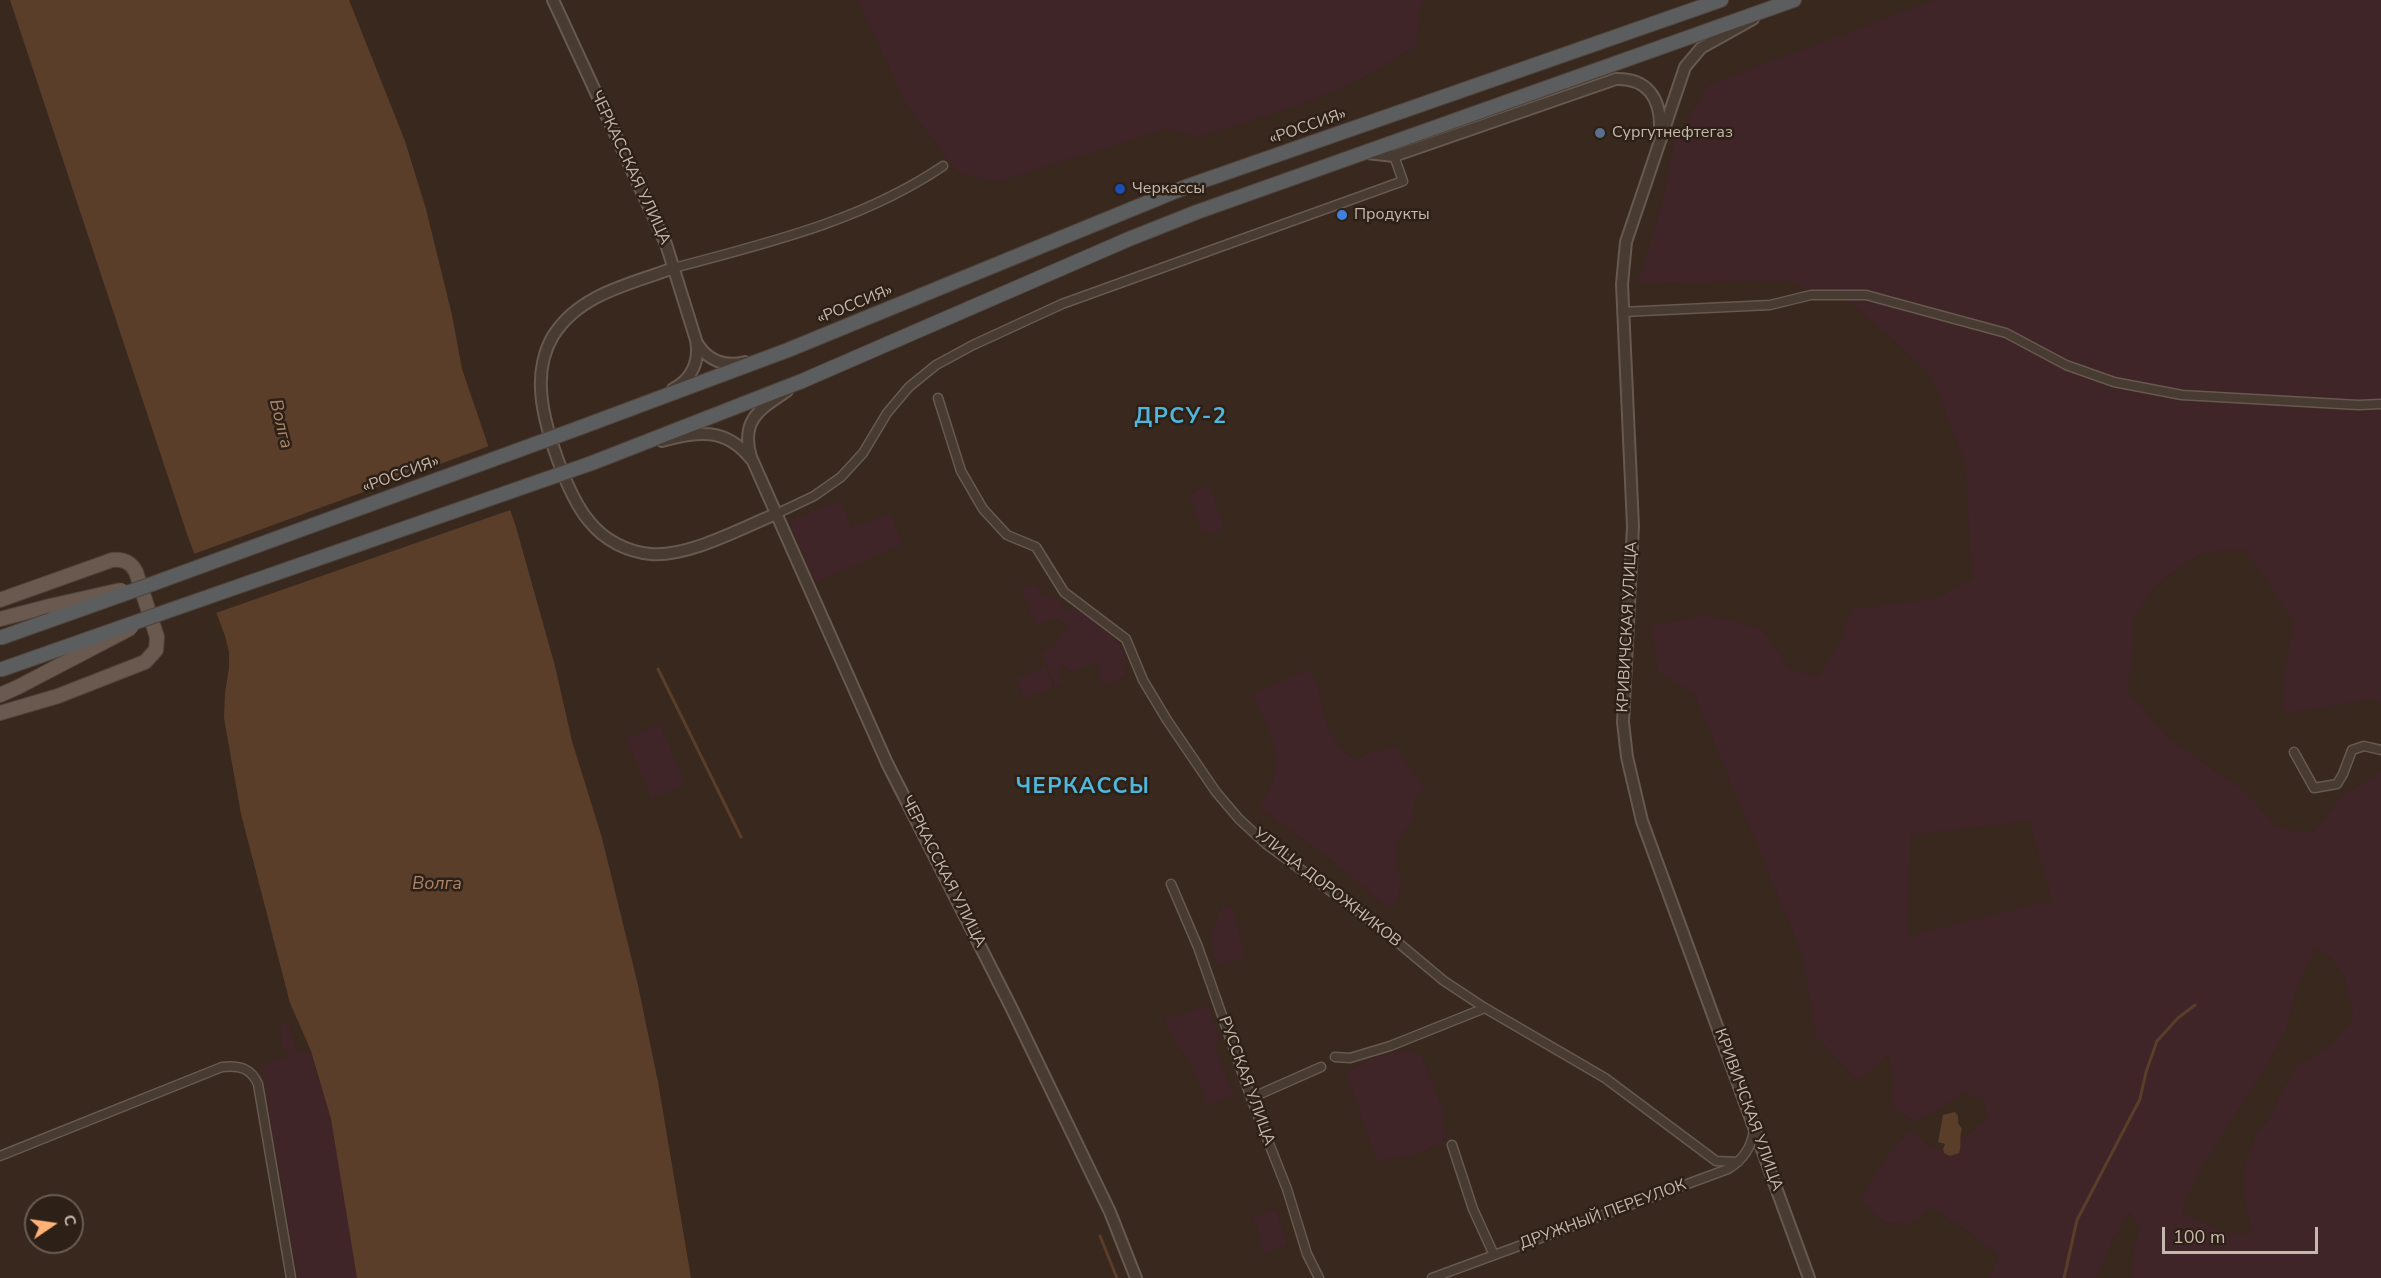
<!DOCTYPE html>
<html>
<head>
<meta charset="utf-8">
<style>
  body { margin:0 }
  #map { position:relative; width:2381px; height:1278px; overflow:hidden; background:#38281e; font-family:"Nunito Sans",sans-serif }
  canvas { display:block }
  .north { position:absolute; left:24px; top:1194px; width:60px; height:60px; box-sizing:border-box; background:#2d2017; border:2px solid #6a5c52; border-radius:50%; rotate:77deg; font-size:16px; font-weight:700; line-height:24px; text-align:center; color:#c6b7ab }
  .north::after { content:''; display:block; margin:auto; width:21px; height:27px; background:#ffb277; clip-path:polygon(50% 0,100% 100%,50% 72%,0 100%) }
  .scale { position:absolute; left:2162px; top:1227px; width:156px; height:27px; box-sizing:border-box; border:3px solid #c6b7ab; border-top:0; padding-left:8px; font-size:18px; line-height:21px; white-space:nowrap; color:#c6b7ab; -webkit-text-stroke:4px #2d2017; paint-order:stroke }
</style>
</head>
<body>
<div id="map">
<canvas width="2381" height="1278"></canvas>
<div class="north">С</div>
<div class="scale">100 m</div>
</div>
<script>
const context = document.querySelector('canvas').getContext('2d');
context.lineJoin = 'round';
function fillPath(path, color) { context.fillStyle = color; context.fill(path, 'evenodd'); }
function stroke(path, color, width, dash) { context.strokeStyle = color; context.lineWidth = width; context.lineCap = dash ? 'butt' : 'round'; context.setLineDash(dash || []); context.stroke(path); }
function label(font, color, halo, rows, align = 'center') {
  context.font = font + ' "Nunito Sans",sans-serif'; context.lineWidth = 5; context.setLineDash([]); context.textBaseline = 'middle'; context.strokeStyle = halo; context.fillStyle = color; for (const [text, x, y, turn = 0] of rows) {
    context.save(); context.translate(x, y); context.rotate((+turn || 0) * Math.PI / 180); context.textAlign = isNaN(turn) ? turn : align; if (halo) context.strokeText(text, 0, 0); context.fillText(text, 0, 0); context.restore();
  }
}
const green = new Path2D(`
  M 858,0 L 1426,0 L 1420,10 L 1416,47 L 1363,78 L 1305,103 L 1199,137 L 1167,129 L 997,182 L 957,172 L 905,103 Z
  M 1935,0 L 2381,0 L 2381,704 L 2376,699 L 2283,714 L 2285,669 L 2293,623 L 2266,579 L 2243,550 L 2201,553 L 2158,583 L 2133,618 L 2133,652 L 2127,691 L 2170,739 L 2247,793 L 2276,827 L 2313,833 L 2344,793 L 2381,772 L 2381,1278 L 2131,1278 L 2134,1247 L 2140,1230 L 2130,1212 L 2111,1242 L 2097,1278 L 1989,1278 L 1999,1256 L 1966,1230 L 1931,1208 L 1911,1224 L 1885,1223 L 1864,1204 L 1862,1194 L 1894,1147 L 1910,1130 L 1920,1136 L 1927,1146 L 1943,1149 L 1944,1153 L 1961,1147 L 1961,1140 L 1988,1118 L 1983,1099 L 1962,1093 L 1934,1112 L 1913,1121 L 1890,1105 L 1894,1081 L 1889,1055 L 1858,1081 L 1816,1037 L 1802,954 L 1694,694 L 1658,672 L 1651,626 L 1705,615 L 1762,628 L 1789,668 L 1817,677 L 1842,639 L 1851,609 L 1937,598 L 1972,579 L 1965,463 L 1931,375 L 1850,302 L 1783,281 L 1638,284 L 1663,199 L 1675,140 L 1707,85 ZM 2029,821 L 2052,900 L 1907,936 L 1911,835 ZM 2315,948 L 2331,958 L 2344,977 L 2353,1014 L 2349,1026 L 2329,1046 L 2295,1066 L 2268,1119 L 2256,1134 L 2245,1166 L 2243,1192 L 2252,1234 L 2229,1234 L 2182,1213 L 2196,1177 L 2269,1062 L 2285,1032 L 2297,988 Z
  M 1207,487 L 1211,489 L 1223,524 L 1222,529 L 1212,534 L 1202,532 L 1190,496 L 1196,489 Z
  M 840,500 L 851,528 L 890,513 L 903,544 L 815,583 L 789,522 L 792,519 Z
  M 1034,584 L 1039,589 L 1041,595 L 1060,599 L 1067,611 L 1079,608 C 1103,629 1130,639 1125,676 C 1116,682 1109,686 1098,683 L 1101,667 L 1096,663 L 1073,671 L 1060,665 L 1061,684 L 1055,685 L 1041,653 L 1053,647 L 1068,626 L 1056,618 L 1039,625 L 1034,623 L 1020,588 Z
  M 1045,666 L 1054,687 L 1025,700 L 1016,679 Z
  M 1310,669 C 1316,677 1317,686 1319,695 C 1326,724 1330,742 1354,760 L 1369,752 L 1395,747 L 1426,788 C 1412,796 1414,805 1414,820 L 1398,839 L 1396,863 L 1401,880 L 1396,904 L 1386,907 L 1344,870 L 1259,807 C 1264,797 1271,787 1274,777 C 1282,749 1264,718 1251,694 Z
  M 660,723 L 685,784 L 651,799 L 626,738 Z
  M 1223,904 L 1233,909 L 1245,954 L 1241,959 L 1218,965 C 1204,946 1214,924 1223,904 Z
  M 1209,1005 L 1220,1042 L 1215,1044 L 1233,1096 L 1207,1106 L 1201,1086 L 1185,1052 L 1181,1053 L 1163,1019 Z
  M 280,1023 L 290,1025 L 298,1054 L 310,1051 L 332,1119 L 357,1278 L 298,1278 L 260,1064 L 291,1056 L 282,1049 Z
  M 1403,1050 L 1421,1055 L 1445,1113 L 1441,1118 L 1447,1137 C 1428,1155 1402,1158 1377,1161 L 1346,1072 L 1373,1058 Z
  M 1275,1208 L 1288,1244 L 1263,1254 L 1259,1245 L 1263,1243 L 1252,1217 Z`);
const water = new Path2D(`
  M 10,0 L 349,0 L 405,141 L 426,209 L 452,315 L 462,369 L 516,527 L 555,666 L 572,741 L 602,838 L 638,985 L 658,1082 L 691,1278 L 357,1278 L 331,1119 L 311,1051 L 290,1003 L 241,814 L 224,718 L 225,693 L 229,668 L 229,652 L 225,636 L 187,534 Z
  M 1955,1112 L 1958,1116 L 1958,1123 L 1962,1129 C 1959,1136 1962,1145 1959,1153 L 1950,1156 L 1944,1153 L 1943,1149 L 1945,1144 L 1938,1142 L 1943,1115 Z`);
const pier = new Path2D(`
  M 492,445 L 513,509 L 213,614 L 191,555 Z`);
const stream = new Path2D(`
  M 658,669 L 741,837
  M 1100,1236 L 1117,1278
  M 2064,1278 L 2077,1220 L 2140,1099 L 2146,1072 L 2157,1041 L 2178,1018 L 2195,1005`);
const minor = new Path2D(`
  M 674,268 C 767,243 862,221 943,166
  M 1622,312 L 1770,305 L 1811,295 L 1866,295 L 2006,333 L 2066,365 L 2114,382 L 2182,395 L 2358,405 L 2381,404
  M 938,398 L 961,471 L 983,509 L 1007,535 L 1036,547 L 1064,592 L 1126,639 L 1143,680 L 1167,720 L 1216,792 L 1239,819 L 1266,844 L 1377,925 L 1444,981 L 1485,1008 L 1605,1078 L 1716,1161 L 1738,1162
  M 776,514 L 814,496 L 841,477 L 863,453 L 887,413 L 909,387 L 936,365 L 973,345 L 1062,304 L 1403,181 L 1394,156
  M 2294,752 L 2314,788 L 2337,784 L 2343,774 L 2352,750 L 2364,746 L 2381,750
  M 1171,884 L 1198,947 L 1251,1098 L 1287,1189 L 1307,1254 L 1319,1278
  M 1335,1057 L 1350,1058 L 1390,1046 L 1485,1008
  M 1251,1098 L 1321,1067
  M 1452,1145 L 1473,1209 L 1494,1255
  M 0,1156 L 222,1067 C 239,1065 251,1068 258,1084 L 291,1278
  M 1432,1278 L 1728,1169 C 1743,1160 1752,1147 1754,1129`);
const tertiary = new Path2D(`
  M 553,0 L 666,244 L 696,340 C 700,361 692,379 673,389
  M 1753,19 L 1701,48 L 1685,67 L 1626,242 L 1622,284 L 1633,526 L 1623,722 L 1627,757 L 1642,821 L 1809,1278
  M 1367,153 L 1394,156 L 1616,79 C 1648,78 1661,99 1660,129
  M 674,268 C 630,284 579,294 553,336 C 544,351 540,371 541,389 C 542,423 567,495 589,521 C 604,540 627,552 651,554 C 689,557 741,528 776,514
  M 697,343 C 708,361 725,367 745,362
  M 787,391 C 760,409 740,420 751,457 L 887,763 L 1011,1007 L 1110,1212 L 1136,1278
  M 662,441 C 697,432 725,426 751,459`);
const primary = new Path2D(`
  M 0,600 L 112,560 C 123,559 131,562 136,572 L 157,637 L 156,650 L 145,662 L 58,696 L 0,713
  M 0,619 L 50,606
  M 0,695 L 18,687`);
const trunk = new Path2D(`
  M 579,428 L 788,350 L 1188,186 L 1721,0
  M 592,463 L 802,381 L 1129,239 L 1197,212 L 1794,0
  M 152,584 L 275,539
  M 162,613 L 529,485`);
const primaryBridge = new Path2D(`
  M 50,606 L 121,590
  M 18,687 L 131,628`);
const trunkBridge = new Path2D(`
  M 529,485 L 592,463
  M 275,539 L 579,428
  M 0,638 L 152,584
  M 0,670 L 162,613`);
const markers = [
  [1600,133,6,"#5c6f8a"],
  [1120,189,6,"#1a4fb4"],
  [1342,215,6,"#3f7fe0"]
];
const streetNames = [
  ["«РОССИЯ»",1308,127,-19],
  ["ЧЕРКАССКАЯ УЛИЦА",630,168,65],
  ["«РОССИЯ»",855,305,-22],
  ["«РОССИЯ»",401,475,-20],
  ["КРИВИЧСКАЯ УЛИЦА",1628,627,-87],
  ["ЧЕРКАССКАЯ УЛИЦА",943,872,63],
  ["УЛИЦА ДОРОЖНИКОВ",1327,888,38],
  ["РУССКАЯ УЛИЦА",1246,1081,70],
  ["КРИВИЧСКАЯ УЛИЦА",1748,1110,70],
  ["ДРУЖНЫЙ ПЕРЕУЛОК",1603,1215,-20]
];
const poiNames = [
  ["Сургутнефтегаз",1612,133],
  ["Черкассы",1132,189],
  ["Продукты",1354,215]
];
const waterNames = [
  ["Волга",280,424,76],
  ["Волга",437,885]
];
const districtNames = [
  ["ДРСУ-2",1181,418],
  ["ЧЕРКАССЫ",1083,788]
];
fillPath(green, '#3f2428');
fillPath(water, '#5a3e2a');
fillPath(pier, '#38281e');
stroke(stream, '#5a3e2a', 3);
stroke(minor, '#67594f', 11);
stroke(tertiary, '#67594f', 14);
stroke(primary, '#52443b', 16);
stroke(trunk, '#504339', 16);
stroke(minor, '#483b31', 8);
stroke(tertiary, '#483b31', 10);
stroke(primary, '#69594f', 14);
stroke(trunk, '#5c5d5f', 14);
stroke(primaryBridge, '#52443b', 16, []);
stroke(trunkBridge, '#504339', 16, []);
stroke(primaryBridge, '#69594f', 14);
stroke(trunkBridge, '#5c5d5f', 14);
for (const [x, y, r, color] of markers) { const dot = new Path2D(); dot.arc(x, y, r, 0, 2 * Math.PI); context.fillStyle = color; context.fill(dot); stroke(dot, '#2d2017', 2); }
label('16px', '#c6b7ab', '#2d2017', streetNames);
label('16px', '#c6b7ab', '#2d2017', poiNames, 'left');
label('italic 18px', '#ac8468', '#2d2017', waterNames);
context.letterSpacing = '1.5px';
label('bold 22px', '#50b7dc', '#2d2017', districtNames);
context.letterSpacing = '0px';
</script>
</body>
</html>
